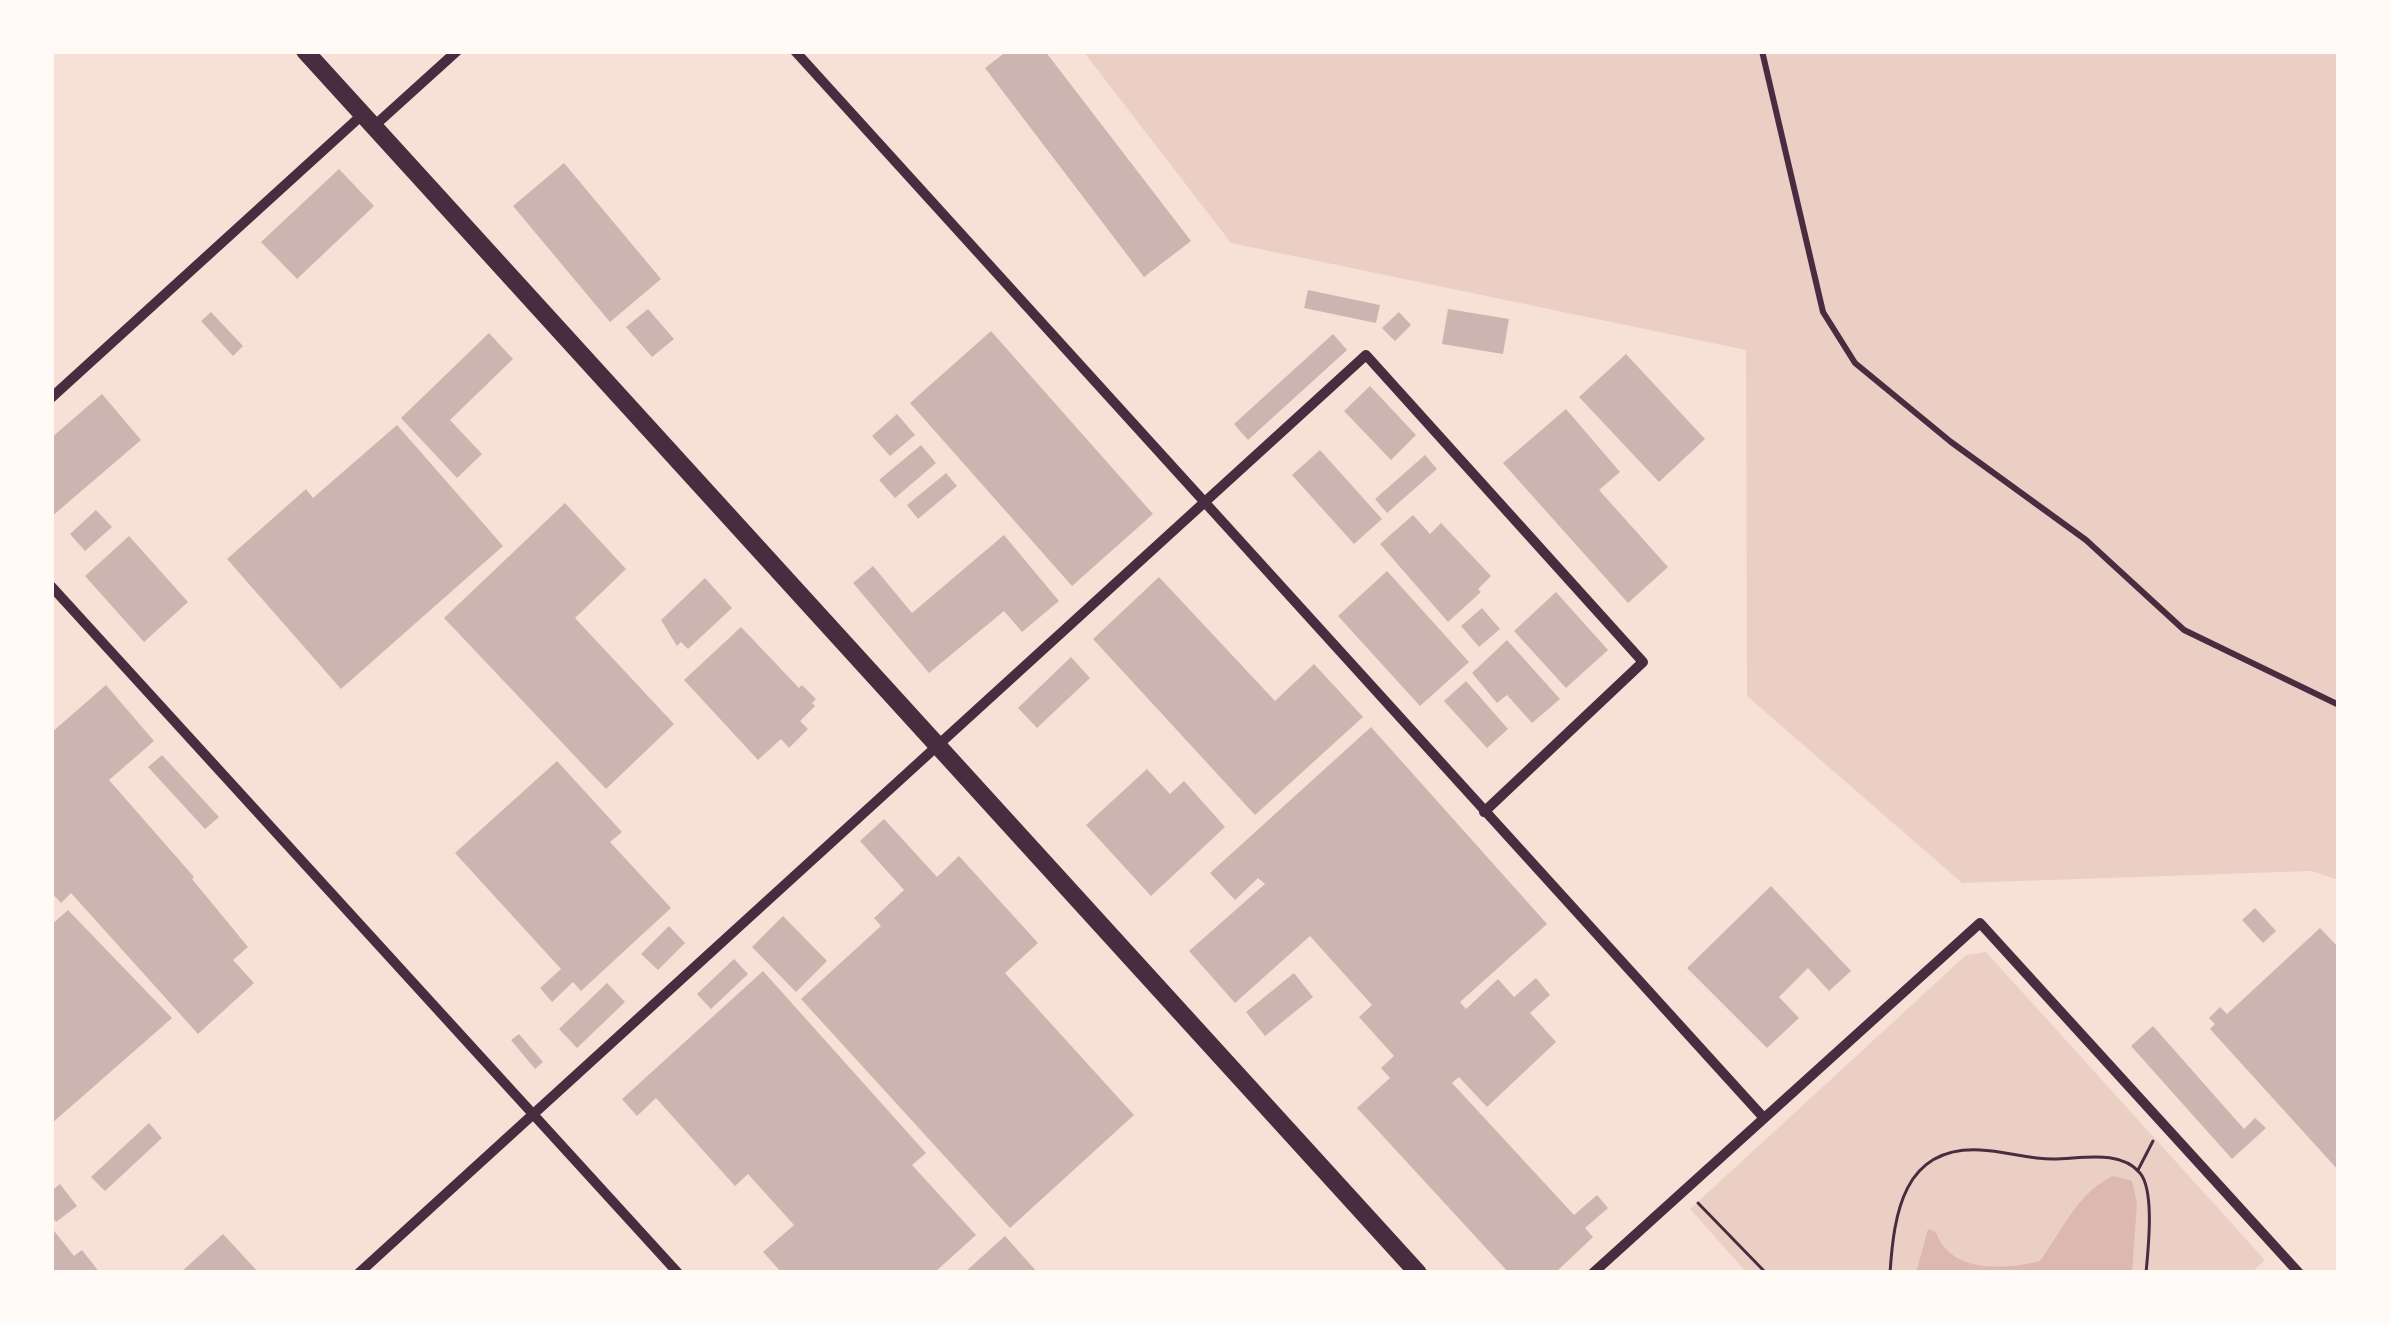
<!DOCTYPE html>
<html>
<head>
<meta charset="utf-8">
<style>
  body { margin:0 }
  #map { position:relative; width:2390px; height:1324px; overflow:hidden; background:#f7e1d7; font-family:Rubik,sans-serif }
  canvas { display:block }
  .frame { position:absolute; inset:0; border:54px solid #fffaf5; pointer-events:none }
</style>
</head>
<body>
<div id="map">
<canvas width="2390" height="1324"></canvas>
<div class="frame"></div>
</div>
<script>
const context = document.querySelector('canvas').getContext('2d');
context.lineJoin = 'round';
function fillPath(path, color) { context.fillStyle = color; context.fill(path, 'evenodd'); }
function stroke(path, color, width, dash) { context.strokeStyle = color; context.lineWidth = width; context.lineCap = dash ? 'butt' : 'round'; context.setLineDash(dash || []); context.stroke(path); }
const green = new Path2D(`
  M 1083,51 L 2339,51 L 2339,880 L 2311,871 L 1962,883 L 1747,696 L 1746,350 L 1231,243 Z
  M 1986,952 L 2265,1260 L 2251,1273 L 1747,1273 L 1690,1209 L 1966,955 Z`);
const water = new Path2D(`
  M 2113,1176 L 2132,1181 L 2137,1203 L 2132,1273 L 1916,1273 L 1928,1229 L 1936,1232 C 1949,1273 2004,1270 2040,1261 C 2062,1231 2077,1193 2113,1176 Z`);
const building = new Path2D(`
  M 1007,51 L 1045,51 L 1191,241 L 1144,277 L 985,68 Z
  M 564,163 L 661,279 L 610,322 L 513,206 Z
  M 339,169 L 374,206 L 297,279 L 261,242 Z
  M 1308,290 L 1380,305 L 1376,323 L 1304,308 Z
  M 648,309 L 674,339 L 652,357 L 626,327 Z
  M 1448,309 L 1509,319 L 1503,354 L 1442,344 Z
  M 211,312 L 243,346 L 233,356 L 201,321 Z
  M 1399,312 L 1411,325 L 1395,341 L 1382,328 Z
  M 991,331 L 1153,514 L 1072,586 L 910,403 Z
  M 489,333 L 513,359 L 450,420 L 482,454 L 457,478 L 401,418 Z
  M 1333,334 L 1347,350 L 1248,440 L 1234,424 Z
  M 1626,354 L 1705,439 L 1659,482 L 1579,397 Z
  M 1370,386 L 1416,435 L 1391,460 L 1344,411 Z
  M 102,394 L 141,440 L 51,517 L 51,438 Z
  M 1566,409 L 1620,472 L 1599,490 L 1668,567 L 1628,603 L 1503,463 Z
  M 897,414 L 915,435 L 890,456 L 872,436 Z
  M 397,425 L 503,546 L 341,689 L 227,559 L 306,489 L 313,498 Z
  M 921,445 L 936,463 L 895,498 L 879,480 Z
  M 1320,450 L 1382,519 L 1354,544 L 1292,475 Z
  M 1425,455 L 1437,469 L 1387,513 L 1375,499 Z
  M 946,473 L 957,486 L 918,519 L 907,505 Z
  M 565,503 L 626,569 L 575,618 L 674,724 L 606,789 L 444,618 Z
  M 96,510 L 112,527 L 85,551 L 70,534 Z
  M 1413,515 L 1430,534 L 1441,523 L 1491,576 L 1478,589 L 1481,592 L 1448,622 L 1380,544 Z
  M 1004,535 L 1059,601 L 1022,632 L 1004,611 L 929,673 L 853,583 L 873,566 L 912,613 Z
  M 129,536 L 188,602 L 144,642 L 85,576 Z
  M 1387,571 L 1469,662 L 1420,706 L 1338,616 Z
  M 1159,577 L 1275,701 L 1314,664 L 1363,717 L 1255,815 L 1093,639 Z
  M 705,578 L 732,608 L 688,649 L 681,642 L 677,646 L 661,620 Z
  M 1556,592 L 1608,650 L 1566,688 L 1514,631 Z
  M 1482,608 L 1500,629 L 1479,647 L 1461,626 Z
  M 741,627 L 799,688 L 802,685 L 816,699 L 812,703 L 815,706 L 800,721 L 808,729 L 789,748 L 781,739 L 758,760 L 684,680 Z
  M 1507,640 L 1560,699 L 1532,723 L 1507,695 L 1497,703 L 1472,673 Z
  M 1071,657 L 1090,678 L 1037,728 L 1018,708 Z
  M 1466,681 L 1508,729 L 1487,748 L 1444,701 Z
  M 106,685 L 154,741 L 109,780 L 194,877 L 192,879 L 248,947 L 233,960 L 254,983 L 198,1034 L 71,893 L 61,903 L 51,892 L 51,733 Z
  M 1371,727 L 1547,924 L 1460,1002 L 1466,1009 L 1498,979 L 1514,997 L 1536,978 L 1550,995 L 1530,1013 L 1556,1042 L 1487,1107 L 1459,1077 L 1452,1083 L 1574,1215 L 1597,1195 L 1608,1208 L 1585,1228 L 1593,1237 L 1555,1273 L 1509,1273 L 1357,1108 L 1390,1078 L 1381,1068 L 1394,1056 L 1359,1017 L 1372,1005 L 1310,936 L 1235,1003 L 1189,951 L 1265,884 L 1258,878 L 1235,900 L 1210,873 Z
  M 162,755 L 219,817 L 205,829 L 148,767 Z
  M 557,761 L 622,832 L 610,842 L 671,908 L 581,991 L 573,982 L 552,1002 L 540,988 L 561,969 L 455,853 Z
  M 1147,769 L 1170,794 L 1184,781 L 1225,827 L 1151,896 L 1086,825 Z
  M 884,819 L 937,877 L 959,856 L 1038,943 L 1005,973 L 1134,1115 L 1010,1228 L 801,999 L 881,926 L 874,918 L 904,890 L 860,841 Z
  M 1771,886 L 1851,971 L 1829,991 L 1808,968 L 1779,997 L 1799,1018 L 1767,1048 L 1687,968 Z
  M 2255,908 L 2276,931 L 2263,943 L 2242,920 Z
  M 68,910 L 172,1018 L 51,1124 L 51,925 Z
  M 783,916 L 827,961 L 796,992 L 752,947 Z
  M 669,926 L 685,943 L 658,970 L 641,954 Z
  M 2320,928 L 2339,948 L 2339,1171 L 2210,1029 L 2215,1024 L 2209,1018 L 2220,1007 L 2227,1014 Z
  M 734,959 L 748,974 L 711,1009 L 697,994 Z
  M 763,971 L 926,1153 L 912,1165 L 976,1235 L 934,1273 L 782,1273 L 763,1252 L 794,1225 L 748,1174 L 735,1186 L 656,1098 L 637,1116 L 622,1099 Z
  M 1294,973 L 1313,997 L 1265,1036 L 1246,1012 Z
  M 607,983 L 625,1002 L 577,1048 L 559,1029 Z
  M 2153,1026 L 2244,1129 L 2255,1118 L 2266,1128 L 2232,1159 L 2131,1046 Z
  M 519,1034 L 543,1062 L 535,1069 L 511,1040 Z
  M 149,1123 L 162,1138 L 105,1191 L 91,1177 Z
  M 60,1184 L 77,1206 L 56,1222 L 51,1215 L 51,1191 Z
  M 51,1227 L 74,1256 L 82,1250 L 100,1273 L 51,1273 Z
  M 223,1234 L 259,1273 L 180,1273 Z
  M 1005,1236 L 1038,1273 L 964,1273 Z`);
const path = new Path2D(`
  M 2138,1170 L 2153,1141
  M 1698,1203 L 1766,1273
  M 1890,1273 C 1894,1214 1903,1146 1980,1150 C 2005,1151 2028,1159 2053,1159 C 2081,1159 2120,1149 2140,1173 C 2155,1191 2148,1250 2146,1273`);
const service = new Path2D(`
  M 1762,51 L 1823,312 L 1855,363 L 1951,442 L 2086,540 L 2184,630 L 2339,705`);
const minor = new Path2D(`
  M 795,51 L 1763,1117
  M 373,127 L 457,51
  M 51,398 L 362,115
  M 51,586 L 678,1273
  M 359,1273 L 1366,355 L 1643,662 L 1484,812
  M 1593,1273 L 1980,923 L 2299,1273`);
const primary = new Path2D(`
  M 305,51 L 1418,1273`);
fillPath(green, '#ebcfc5');
fillPath(water, '#dcb8b0');
fillPath(building, '#ccb4b1');
stroke(path, '#4a2c40', 3);
stroke(service, '#4a2c40', 6);
stroke(minor, '#4a2c40', 10);
stroke(primary, '#4a2c40', 18);
</script>
</body>
</html>
